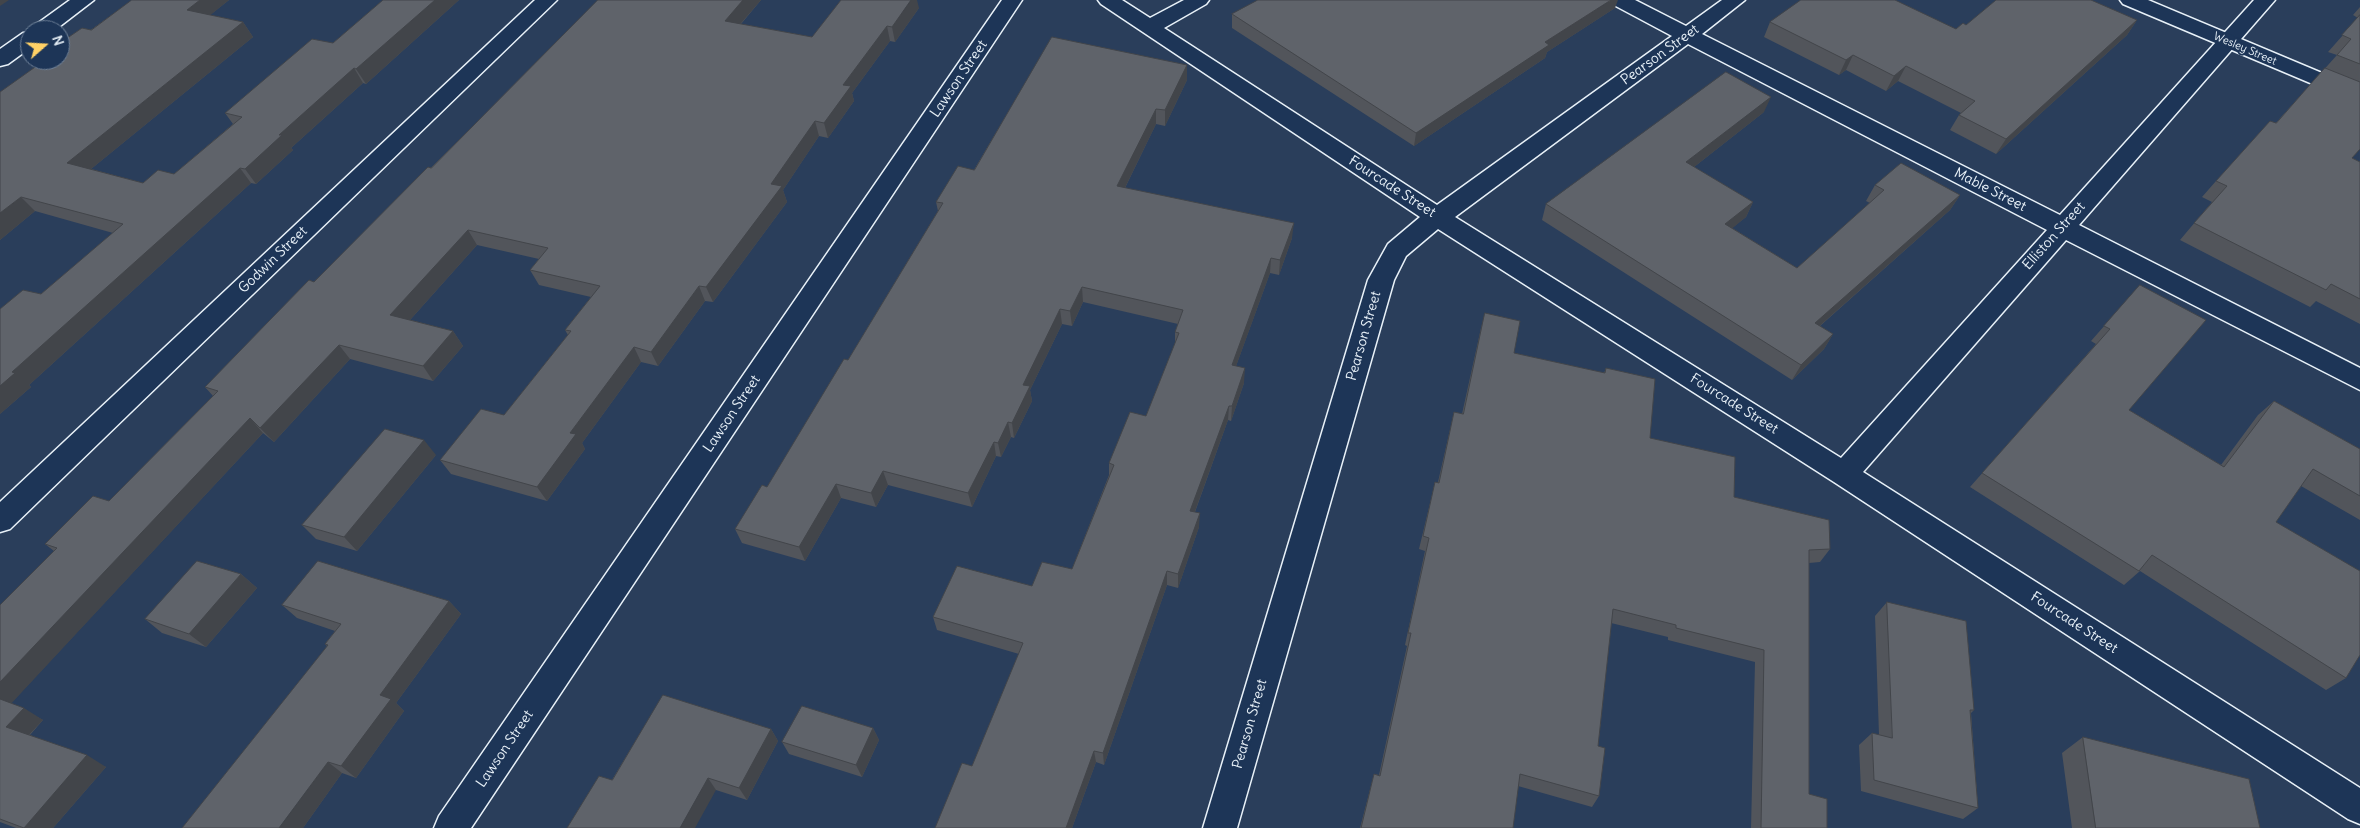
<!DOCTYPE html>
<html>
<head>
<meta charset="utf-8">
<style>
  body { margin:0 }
  #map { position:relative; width:2360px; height:828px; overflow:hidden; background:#2a3e5b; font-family:Delius,sans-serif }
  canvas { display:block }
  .north { position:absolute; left:20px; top:20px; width:50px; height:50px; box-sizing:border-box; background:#1d3557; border:1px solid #6e8097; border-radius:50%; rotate:71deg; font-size:14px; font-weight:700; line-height:20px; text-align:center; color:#e8f1f8 }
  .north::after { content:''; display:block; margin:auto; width:18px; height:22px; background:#ffd166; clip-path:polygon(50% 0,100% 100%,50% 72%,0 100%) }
</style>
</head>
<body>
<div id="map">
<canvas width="2360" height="828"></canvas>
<div class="north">N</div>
</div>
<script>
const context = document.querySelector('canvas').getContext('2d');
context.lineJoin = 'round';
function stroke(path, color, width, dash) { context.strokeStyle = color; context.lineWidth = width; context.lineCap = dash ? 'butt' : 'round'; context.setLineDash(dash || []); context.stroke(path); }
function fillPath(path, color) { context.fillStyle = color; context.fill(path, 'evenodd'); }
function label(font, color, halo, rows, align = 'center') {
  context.font = font + ' Delius,sans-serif'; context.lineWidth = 4; context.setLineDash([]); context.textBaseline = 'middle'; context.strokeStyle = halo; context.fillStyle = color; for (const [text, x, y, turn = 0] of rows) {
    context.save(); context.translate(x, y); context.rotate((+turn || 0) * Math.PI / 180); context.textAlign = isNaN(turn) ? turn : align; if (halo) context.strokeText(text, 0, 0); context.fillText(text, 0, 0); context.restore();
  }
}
const street = new Path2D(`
  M 70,0 L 94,0 L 55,30 L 30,30 L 34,26 Z
  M 535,0 L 557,0 L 10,529 L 0,532 L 0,502 Z
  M 1002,0 L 1022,0 L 471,828 L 434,828 L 439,816 Z
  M 1098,0 L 1122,0 L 1150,18 L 1184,0 L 1209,0 L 1206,4 L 1164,28 L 1437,205 L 1672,36 L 1612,4 L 1609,0 L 1635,0 L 1686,26 L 1722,0 L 1745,0 L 1702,34 L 2060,215 L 2254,0 L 2275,0 L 2079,225 L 2360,368 L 2360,390 L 2066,240 L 1863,472 L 2360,788 L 2360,824 L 2348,819 L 1834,482 L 1438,229 L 1406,256 L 1394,280 L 1237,828 L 1203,828 L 1368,280 L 1388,244 L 1420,217 L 1101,4 ZM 1688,44 L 2047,230 L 1841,458 L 1455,217 Z
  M 30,32 L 30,48 L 8,64 L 0,66 L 0,49 L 23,33 Z`);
const secondary = new Path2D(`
  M 2120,0 L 2148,0 L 2360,89 L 2360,104 L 2123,4 Z`);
const wall = new Path2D(`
  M 132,0 L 229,0 L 210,15 L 243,22 L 253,37 L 91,169 L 143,183 L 174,174 L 233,124 L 225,113 L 333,43 L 383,0 L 459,0 L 366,84 L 363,83 L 291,148 L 293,150 L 256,184 L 251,183 L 29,385 L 31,387 L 0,414 L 41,294 L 113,233 L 35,211 L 0,240 L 0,92 L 60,60 L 91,30 Z
  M 598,0 L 761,0 L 741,24 L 812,37 L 919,8 L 895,42 L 890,41 L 852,93 L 854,101 L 828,138 L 819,136 L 783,190 L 787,202 L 713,302 L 705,301 L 658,366 L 641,362 L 582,443 L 585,449 L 547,501 L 451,474 L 440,460 L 504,415 L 568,335 L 565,330 L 591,297 L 539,285 L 530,270 L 539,259 L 477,245 L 410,320 L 453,331 L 463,346 L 433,381 L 350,359 L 274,442 L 263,433 L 11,703 L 43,720 L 30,735 L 106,767 L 53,828 L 16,828 L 0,822 L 0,605 L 54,551 L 45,544 L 109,501 L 213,396 L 205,387 L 431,168 Z
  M 2360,7 L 2360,149 L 2352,158 L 2360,162 L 2360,324 L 2316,301 L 2310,307 L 2180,240 L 2212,202 L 2202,197 L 2216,181 L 2276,123 L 2337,55 L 2328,52 L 2358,18 L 2353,15 Z
  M 1615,8 L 1547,52 L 1545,58 L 1414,146 L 1232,28 L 1232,14 Z
  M 2137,20 L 2127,35 L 1996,154 L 1950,130 L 1959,115 L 1961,113 L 1898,81 L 1886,91 L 1846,70 L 1839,75 L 1764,37 L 1770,22 L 1956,29 L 1966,25 Z
  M 1187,65 L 1187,80 L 1165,126 L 1156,124 L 1125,188 L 1292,238 L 1279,275 L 1270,273 L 1236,366 L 1244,383 L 1231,421 L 1228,420 L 1195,512 L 1199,527 L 1178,588 L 1167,585 L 1104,765 L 1096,762 L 1072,828 L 935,828 L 972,766 L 1019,654 L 937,630 L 933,617 L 1032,586 L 1072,569 L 1109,475 L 1109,463 L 1146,416 L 1175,344 L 1175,332 L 1178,324 L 1083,302 L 1072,326 L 1062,324 L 1030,390 L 1032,401 L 1014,438 L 1011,437 L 1001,457 L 996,456 L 972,507 L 888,485 L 876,507 L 841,498 L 805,561 L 742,543 L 735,529 L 767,487 L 848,360 L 938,211 L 936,202 L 974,170 Z
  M 1764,112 L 1694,167 L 1753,202 L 1746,217 L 1732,228 L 1797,268 L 1870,203 L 1866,201 L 1875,185 L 1960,195 L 1950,210 L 1820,326 L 1833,334 L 1824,349 L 1792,380 L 1542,220 L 1546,204 Z
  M 2140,285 L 2129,410 L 2221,465 L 2258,415 L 2274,401 L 2360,449 L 2360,520 L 2301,486 L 2276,522 L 2346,678 L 2326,690 L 2140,571 L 2124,585 L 1970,487 L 2096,344 L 2091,341 Z
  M 1485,313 L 1514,353 L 1604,373 L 1606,368 L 1650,438 L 1734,497 L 1830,549 L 1820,562 L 1809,563 L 1809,794 L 1827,828 L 1751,828 L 1755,662 L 1668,640 L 1668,637 L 1611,623 L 1598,746 L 1599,796 L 1592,807 L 1518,786 L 1513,828 L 1360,828 L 1374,774 L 1379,775 L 1407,646 L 1405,645 L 1425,551 L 1419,549 L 1432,495 L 1435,482 L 1438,482 L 1454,412 L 1462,414 L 1481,328 Z
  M 436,455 L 357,551 L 316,539 L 302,525 Z
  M 241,574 L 257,588 L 206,647 L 162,633 L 145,619 Z
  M 449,601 L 461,614 L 396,703 L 404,711 L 356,778 L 342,773 L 303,828 L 327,646 L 325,644 L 335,631 L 297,618 L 282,605 Z
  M 1887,602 L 1974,710 L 1971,713 L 1978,808 L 1963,819 L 1861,791 L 1859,745 L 1872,733 L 1879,735 L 1875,616 Z
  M 873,728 L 879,740 L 862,777 L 789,754 L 782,742 Z
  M 771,729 L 778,741 L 747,800 L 716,790 L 612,780 Z
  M 2083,737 L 2260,828 L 2072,828 L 2062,753 Z`);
const shadedWall = new Path2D(`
  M 0,0 L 9,0 L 0,6 Z
  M 200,0 L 229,0 L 198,25 L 187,10 Z
  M 435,0 L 459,0 L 366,84 L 356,69 Z
  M 743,0 L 761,0 L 730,36 L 725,21 Z
  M 911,0 L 917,0 L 919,8 L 895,42 L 892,27 Z
  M 1611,0 L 1618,0 L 1615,8 L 1547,52 L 1545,58 L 1414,146 L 1416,133 L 1545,42 Z
  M 2137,20 L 2127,35 L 1996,154 L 2006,139 Z
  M 243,22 L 253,37 L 80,178 L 67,163 Z
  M 887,26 L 890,41 L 852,93 L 854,101 L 828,138 L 824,123 L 843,85 Z
  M 1853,55 L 1846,70 L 1839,75 L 1846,60 Z
  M 1187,65 L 1187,80 L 1165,126 L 1165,110 Z
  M 1906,66 L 1898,81 L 1886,91 L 1894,76 Z
  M 354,68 L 363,83 L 291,148 L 293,150 L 256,184 L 245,169 L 279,135 Z
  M 1771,97 L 1764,112 L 1680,178 L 1686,162 Z
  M 1156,109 L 1156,124 L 1118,202 L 1117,186 Z
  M 815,121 L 819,136 L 783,190 L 787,202 L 713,302 L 706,287 L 771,184 Z
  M 240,168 L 251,183 L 29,385 L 31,387 L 0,414 L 0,386 L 12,372 Z
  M 1960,195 L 1950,210 L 1806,338 L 1815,323 Z
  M 21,197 L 35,211 L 0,240 L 0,213 Z
  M 1753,202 L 1746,217 L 1718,240 L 1725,224 Z
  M 1294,223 L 1292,238 L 1279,275 L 1280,260 Z
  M 468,230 L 477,245 L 401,330 L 390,315 Z
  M 1271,258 L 1270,273 L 1231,380 L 1232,365 Z
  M 699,286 L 705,301 L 658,366 L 651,352 Z
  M 1082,287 L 1083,302 L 1072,326 L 1070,311 Z
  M 1060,309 L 1062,324 L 1030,390 L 1032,401 L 1014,438 L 1012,423 L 1023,385 Z
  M 453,331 L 463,346 L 433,381 L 423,366 Z
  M 1833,334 L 1824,349 L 1792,380 L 1801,365 Z
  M 339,345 L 350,359 L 274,442 L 260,428 Z
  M 634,347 L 641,362 L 582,443 L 585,449 L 547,501 L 537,487 L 570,433 Z
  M 1245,368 L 1244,383 L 1231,421 L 1232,406 Z
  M 1229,406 L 1228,420 L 1190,525 L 1190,511 Z
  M 250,418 L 263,433 L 8,707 L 0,703 L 0,682 Z
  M 1008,422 L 1011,437 L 1001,457 L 998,443 Z
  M 424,440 L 436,455 L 357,551 L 344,537 Z
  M 994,442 L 996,456 L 972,507 L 968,493 Z
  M 883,471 L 888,485 L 876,507 L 871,493 Z
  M 836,484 L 841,498 L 805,561 L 799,547 Z
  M 1200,513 L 1199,527 L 1178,588 L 1178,574 Z
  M 1167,571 L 1167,585 L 1104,765 L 1103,753 Z
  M 241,574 L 257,588 L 206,647 L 189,634 Z
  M 449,601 L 461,614 L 396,703 L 404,711 L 356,778 L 341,766 L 380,695 Z
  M 24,708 L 43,720 L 26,738 L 6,727 Z
  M 873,728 L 879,740 L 862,777 L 856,765 Z
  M 771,729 L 778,741 L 747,800 L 739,788 Z
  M 1094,751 L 1096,762 L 1072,828 L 1066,828 Z
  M 87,755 L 106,767 L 53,828 L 24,828 Z
  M 328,762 L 342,773 L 303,828 L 279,828 Z
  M 708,778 L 716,790 L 695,828 L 680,828 Z`);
const building = new Path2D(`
  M 132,0 L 200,0 L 187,10 L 243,22 L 67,163 L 143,183 L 158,170 L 174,174 L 242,117 L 225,113 L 312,39 L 333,43 L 383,0 L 435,0 L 356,69 L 354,68 L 279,135 L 282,135 L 245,169 L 240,168 L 12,372 L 15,373 L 0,386 L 0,309 L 23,290 L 41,294 L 123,224 L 21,197 L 0,213 L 0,92 L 45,60 L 60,60 L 60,43 L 82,28 L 91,30 Z
  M 598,0 L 743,0 L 725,21 L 812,37 L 841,0 L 911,0 L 892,27 L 887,26 L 843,85 L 851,86 L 824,123 L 815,121 L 771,184 L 782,186 L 706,287 L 699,286 L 651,352 L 634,347 L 570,433 L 576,434 L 537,487 L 440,460 L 481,409 L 504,415 L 571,331 L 565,330 L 600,286 L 530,270 L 548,248 L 468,230 L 390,315 L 453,331 L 423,366 L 339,345 L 260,428 L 250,418 L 0,682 L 0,605 L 57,548 L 45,544 L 93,496 L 109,501 L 218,391 L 205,387 L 269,321 L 309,280 L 314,282 L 428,167 L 431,168 Z
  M 1258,0 L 1611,0 L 1545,42 L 1549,45 L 1416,133 L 1232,14 Z
  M 1801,0 L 1895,0 L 1956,29 L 1963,23 L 1966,25 L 1996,0 L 2091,0 L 2137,20 L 2006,139 L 1959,115 L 1975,101 L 1906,66 L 1894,76 L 1853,55 L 1846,60 L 1770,22 Z
  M 2360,15 L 2360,64 L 2337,55 L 2351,39 L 2342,35 Z
  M 1052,37 L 1187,65 L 1165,110 L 1156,109 L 1117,186 L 1294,223 L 1280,260 L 1271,258 L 1232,365 L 1245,368 L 1232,406 L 1229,406 L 1190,511 L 1200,513 L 1178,574 L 1167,571 L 1103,753 L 1094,751 L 1066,828 L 935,828 L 962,763 L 972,766 L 1023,643 L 933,617 L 957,566 L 1032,586 L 1042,562 L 1072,569 L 1114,465 L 1109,463 L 1130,412 L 1146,416 L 1179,333 L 1175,332 L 1183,310 L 1082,287 L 1070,311 L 1060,309 L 1023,385 L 1030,386 L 1012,423 L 1008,422 L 998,443 L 994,442 L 968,493 L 883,471 L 871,493 L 836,484 L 799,547 L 735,529 L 762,485 L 767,487 L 844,359 L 848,360 L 943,203 L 936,202 L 958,166 L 974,170 Z
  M 2325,68 L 2360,82 L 2360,149 L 2352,158 L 2360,162 L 2360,299 L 2331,284 L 2326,290 L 2194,223 L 2227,186 L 2216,181 L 2270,121 L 2276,123 Z
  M 1726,72 L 1771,97 L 1686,162 L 1753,202 L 1725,224 L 1797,268 L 1884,190 L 1875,185 L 1901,163 L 1960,195 L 1815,323 L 1833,334 L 1801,365 L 1546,204 Z
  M 2140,285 L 2206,320 L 2129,410 L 2224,467 L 2274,401 L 2360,449 L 2360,496 L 2313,469 L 2276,522 L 2360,571 L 2360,655 L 2346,678 L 2152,555 L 2139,571 L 1982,473 L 2110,329 L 2104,326 Z
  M 1485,313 L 1520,321 L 1514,353 L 1605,373 L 1606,368 L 1655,379 L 1650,438 L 1735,457 L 1734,497 L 1829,520 L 1830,549 L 1809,550 L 1809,794 L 1827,799 L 1827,828 L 1761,828 L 1764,650 L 1676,628 L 1676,625 L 1613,609 L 1598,746 L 1605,748 L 1599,796 L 1520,774 L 1513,828 L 1361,828 L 1374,774 L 1380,776 L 1411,633 L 1408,633 L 1429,538 L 1423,536 L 1435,482 L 1439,483 L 1454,412 L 1463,414 Z
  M 385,429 L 424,440 L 344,537 L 302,525 Z
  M 197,561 L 241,574 L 189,634 L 145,619 Z
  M 318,561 L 449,601 L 380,695 L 391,699 L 341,766 L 328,762 L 279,828 L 182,828 L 328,645 L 325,644 L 341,624 L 282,605 Z
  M 1887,602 L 1966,621 L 1974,710 L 1970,710 L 1978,808 L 1874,780 L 1872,733 L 1892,738 Z
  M 663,695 L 771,729 L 739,788 L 708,778 L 680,828 L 567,828 L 599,776 L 612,780 Z
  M 0,699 L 24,708 L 6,727 L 87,755 L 24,828 L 0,819 Z
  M 802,706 L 873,728 L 856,765 L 782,742 Z
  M 2083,737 L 2249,779 L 2260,828 L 2096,828 Z`);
const farStreetnames = [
  ["Wesley Street",2245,49,23]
];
const streetNames = [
  ["Pearson Street",1660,55,-36],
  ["Lawson Street",959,79,-56],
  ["Fourcade Street",1392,187,33],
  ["Mable Street",1990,190,27],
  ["Elliston Street",2054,236,-48],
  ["Godwin Street",273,260,-44],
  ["Pearson Street",1364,336,-74],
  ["Fourcade Street",1734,404,32],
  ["Lawson Street",732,414,-56],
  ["Fourcade Street",2074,623,33],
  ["Pearson Street",1250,724,-74],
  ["Lawson Street",505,749,-56]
];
stroke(street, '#e8f1f8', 3);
stroke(secondary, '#e8f1f8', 3);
fillPath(street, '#1d3557');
fillPath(secondary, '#1d3557');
fillPath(wall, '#52555b');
fillPath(shadedWall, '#42454a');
fillPath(building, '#5f636a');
stroke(building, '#42454a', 1);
label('11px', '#e8f1f8', '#1d3557', farStreetnames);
label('14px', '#e8f1f8', '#1d3557', streetNames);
</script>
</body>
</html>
